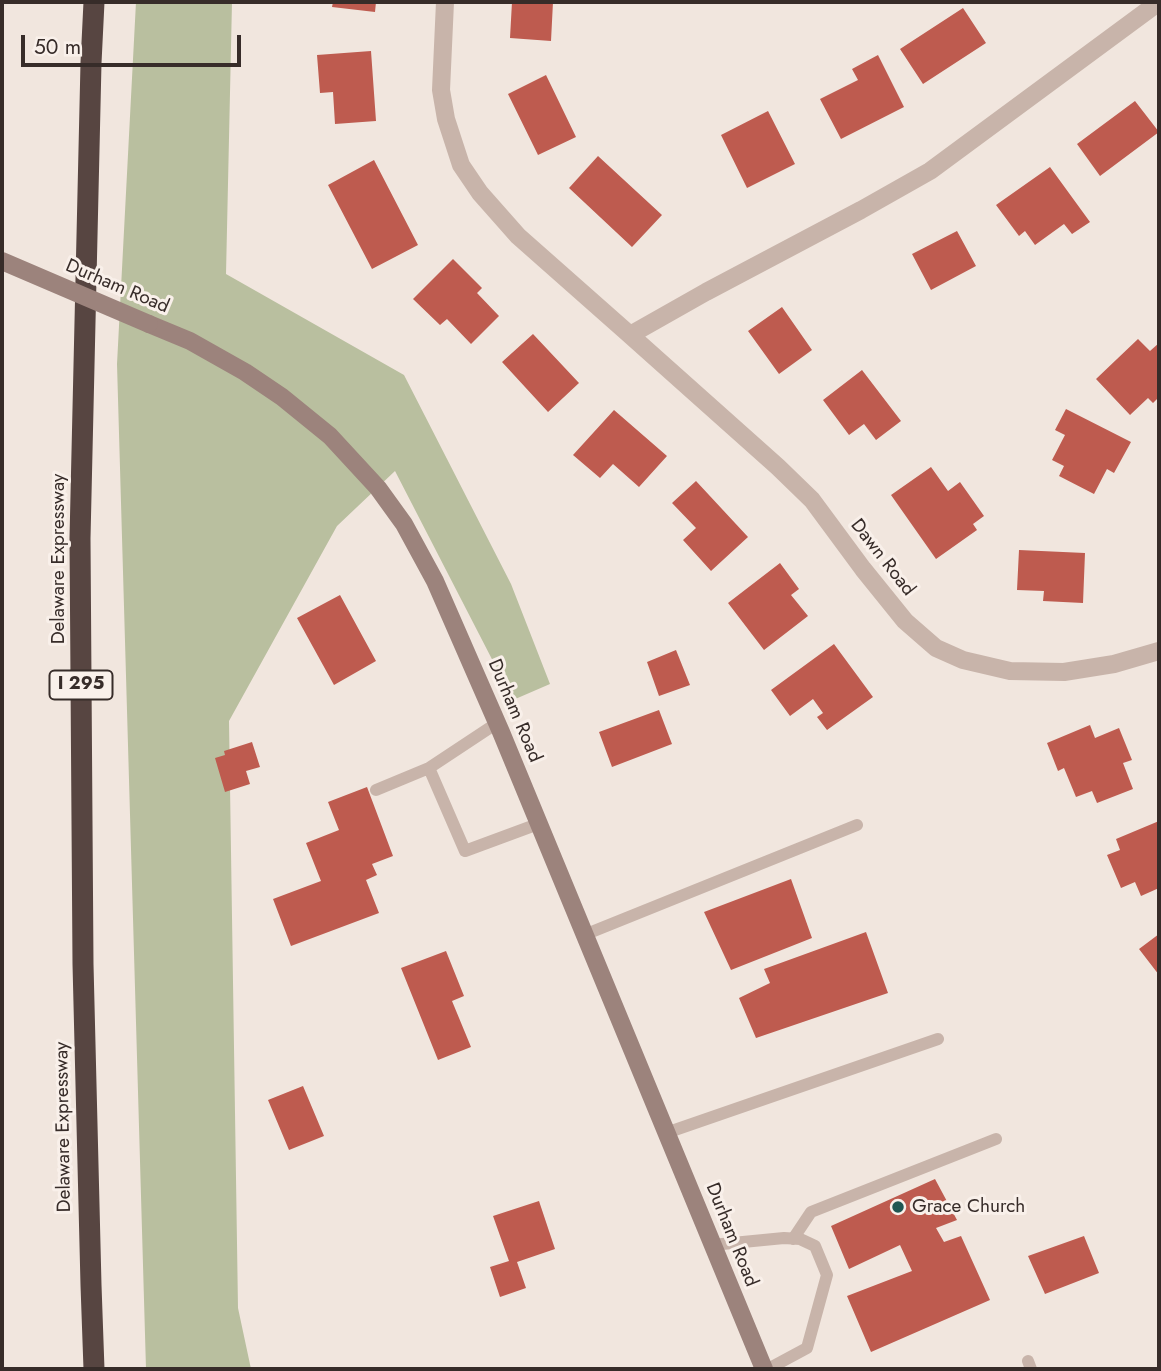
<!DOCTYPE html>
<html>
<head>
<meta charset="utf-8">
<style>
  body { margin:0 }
  #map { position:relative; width:1161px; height:1371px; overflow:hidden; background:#f1e6de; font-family:Jost,sans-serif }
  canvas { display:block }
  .frame { position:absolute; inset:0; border:4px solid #372c29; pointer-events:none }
  .scale { position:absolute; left:21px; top:35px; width:220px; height:32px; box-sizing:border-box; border:4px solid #372c29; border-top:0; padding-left:9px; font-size:21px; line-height:24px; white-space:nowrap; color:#372c29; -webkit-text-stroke:5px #f9f0ea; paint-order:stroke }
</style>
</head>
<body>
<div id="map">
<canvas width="1161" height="1371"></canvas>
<div class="frame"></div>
<div class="scale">50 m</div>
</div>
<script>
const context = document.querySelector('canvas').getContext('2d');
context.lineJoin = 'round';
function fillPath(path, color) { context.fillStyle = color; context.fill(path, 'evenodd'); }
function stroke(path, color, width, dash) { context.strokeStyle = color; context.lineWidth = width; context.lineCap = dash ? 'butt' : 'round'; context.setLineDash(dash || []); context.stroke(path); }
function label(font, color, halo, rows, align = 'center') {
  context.font = font + ' Jost,sans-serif'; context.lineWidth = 6; context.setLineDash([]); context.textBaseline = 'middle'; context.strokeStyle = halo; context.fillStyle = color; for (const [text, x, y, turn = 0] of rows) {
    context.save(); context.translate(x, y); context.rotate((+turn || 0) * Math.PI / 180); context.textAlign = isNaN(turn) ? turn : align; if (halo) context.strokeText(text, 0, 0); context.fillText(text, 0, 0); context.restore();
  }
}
const green = new Path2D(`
  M 136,2 L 232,2 L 226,274 L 404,375 L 511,584 L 550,684 L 513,700 L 395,471 L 337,526 L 229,721 L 238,1308 L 251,1369 L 146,1369 L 117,364 Z`);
const building = new Path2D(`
  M 333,2 L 376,2 L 375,12 L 332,7 Z
  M 512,2 L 553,2 L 551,41 L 510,38 Z
  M 963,8 L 986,43 L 923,84 L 900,49 Z
  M 371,51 L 376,121 L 335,124 L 333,92 L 320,93 L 317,55 Z
  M 878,55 L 904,107 L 841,139 L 820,99 L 858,80 L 852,69 Z
  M 546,75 L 576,137 L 538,155 L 508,94 Z
  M 1135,101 L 1159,132 L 1100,176 L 1077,144 Z
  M 768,111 L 795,164 L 747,188 L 721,135 Z
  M 598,156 L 662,215 L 632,247 L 569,188 Z
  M 374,160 L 418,245 L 372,269 L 328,185 Z
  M 1050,167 L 1090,222 L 1072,234 L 1064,224 L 1035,245 L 1025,231 L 1019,236 L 996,205 Z
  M 957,231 L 976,266 L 931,290 L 912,254 Z
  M 453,259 L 482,288 L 477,293 L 499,316 L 471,344 L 447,319 L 440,325 L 413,299 Z
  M 782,307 L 812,350 L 779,374 L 748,331 Z
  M 533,334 L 579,383 L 548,412 L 502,362 Z
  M 1138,339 L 1150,351 L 1159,343 L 1159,397 L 1153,403 L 1148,398 L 1130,415 L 1096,379 Z
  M 862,370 L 901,421 L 876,440 L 864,424 L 849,435 L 823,400 Z
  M 1066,409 L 1131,442 L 1114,473 L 1107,469 L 1094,494 L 1059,476 L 1064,466 L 1052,460 L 1065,435 L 1055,430 Z
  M 614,410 L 667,456 L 639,487 L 613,464 L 600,478 L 573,455 Z
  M 931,467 L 948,491 L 960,482 L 984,516 L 973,524 L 977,530 L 936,559 L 891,495 Z
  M 696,481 L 748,537 L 711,571 L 683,540 L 696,528 L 672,503 Z
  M 1019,550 L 1085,553 L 1083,603 L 1043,601 L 1044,591 L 1017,590 Z
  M 780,563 L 799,589 L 791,595 L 808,616 L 764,650 L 728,603 Z
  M 340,595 L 376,661 L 334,685 L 297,618 Z
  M 834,644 L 873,697 L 827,730 L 817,717 L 823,713 L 813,699 L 790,716 L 771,690 Z
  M 676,650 L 690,685 L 659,696 L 647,662 Z
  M 659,710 L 672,744 L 612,767 L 599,732 Z
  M 1090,725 L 1095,738 L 1119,728 L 1132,760 L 1123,763 L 1133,789 L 1097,803 L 1092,791 L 1076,797 L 1064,768 L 1058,771 L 1047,743 Z
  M 252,742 L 260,767 L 246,771 L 250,784 L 225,792 L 215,758 L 225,755 L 224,751 Z
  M 367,787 L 393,856 L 372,864 L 377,875 L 366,880 L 379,913 L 291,946 L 273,899 L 321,881 L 306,843 L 339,830 L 328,802 Z
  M 1159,821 L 1159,888 L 1141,896 L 1135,882 L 1121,888 L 1107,855 L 1120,850 L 1116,839 Z
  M 791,879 L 812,938 L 731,970 L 704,912 Z
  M 866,932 L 888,993 L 756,1038 L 739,998 L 770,983 L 764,969 Z
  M 1159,934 L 1159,975 L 1139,949 Z
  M 446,951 L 464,996 L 452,1001 L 471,1047 L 438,1060 L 401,968 Z
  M 303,1086 L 324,1136 L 289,1150 L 268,1100 Z
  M 935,1179 L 957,1220 L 936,1228 L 944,1242 L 961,1236 L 990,1300 L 871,1352 L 847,1296 L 912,1271 L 900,1245 L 849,1269 L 831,1226 Z
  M 539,1201 L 555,1249 L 517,1262 L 526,1288 L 500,1297 L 490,1267 L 509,1261 L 493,1216 Z
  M 1084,1236 L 1099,1273 L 1045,1294 L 1028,1256 Z`);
const lane = new Path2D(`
  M 497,723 L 429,768 L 465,851 L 538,824
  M 376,790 L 429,768
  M 584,935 L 857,825
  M 666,1133 L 938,1039
  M 793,1239 L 811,1212 L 996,1139
  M 712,1245 L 784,1238 L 800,1239 L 815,1246 L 827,1275 L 807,1348 L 768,1369
  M 1028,1361 L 1031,1369`);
const street = new Path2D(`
  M 445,2 L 441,90 L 446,119 L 461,165 L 480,193 L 518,236 L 630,335 L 706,292 L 861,210 L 930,171 L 1159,2
  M 630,335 L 778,467 L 812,500 L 863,569 L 905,621 L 936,648 L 963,660 L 1010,671 L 1064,672 L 1114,664 L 1159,651`);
const secondary = new Path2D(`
  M 149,324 L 190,341 L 245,372 L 282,397 L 330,436 L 378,488 L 404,524 L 435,581 L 501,732 L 764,1369`);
const highway = new Path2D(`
  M 94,2 L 91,63 L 80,538 L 83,964 L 91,1285 L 94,1369`);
const secondaryBridge = new Path2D(`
  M 2,261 L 149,324`);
const markers = [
  [898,1207,7,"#215652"]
];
const shields = [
  [81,685,63]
];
const shieldNames = [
  ["I 295",81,685]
];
const streetNames = [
  ["Durham Road",117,287,23],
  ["Dawn Road",882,558,52],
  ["Delaware Expressway",59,559,-90],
  ["Durham Road",514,711,67],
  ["Delaware Expressway",64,1127,-91],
  ["Durham Road",731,1235,68]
];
const poiNames = [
  ["Grace Church",912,1207]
];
fillPath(green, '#b9bf9f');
fillPath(building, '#be5b4f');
stroke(lane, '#c8b4aa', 12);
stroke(street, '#c8b4aa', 18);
stroke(secondary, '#9c837c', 18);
stroke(highway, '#574541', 21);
stroke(secondaryBridge, '#9c837c', 18);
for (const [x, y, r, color] of markers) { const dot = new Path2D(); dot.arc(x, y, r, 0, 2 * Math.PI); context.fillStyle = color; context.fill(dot); stroke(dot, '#f9f0ea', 2.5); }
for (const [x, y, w] of shields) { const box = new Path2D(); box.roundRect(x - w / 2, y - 14.5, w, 29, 5); context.fillStyle = '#f9f0ea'; context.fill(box); stroke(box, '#372c29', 2); }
label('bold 18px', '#372c29', null, shieldNames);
label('19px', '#372c29', '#f9f0ea', streetNames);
label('19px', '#372c29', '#f9f0ea', poiNames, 'left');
</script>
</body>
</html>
